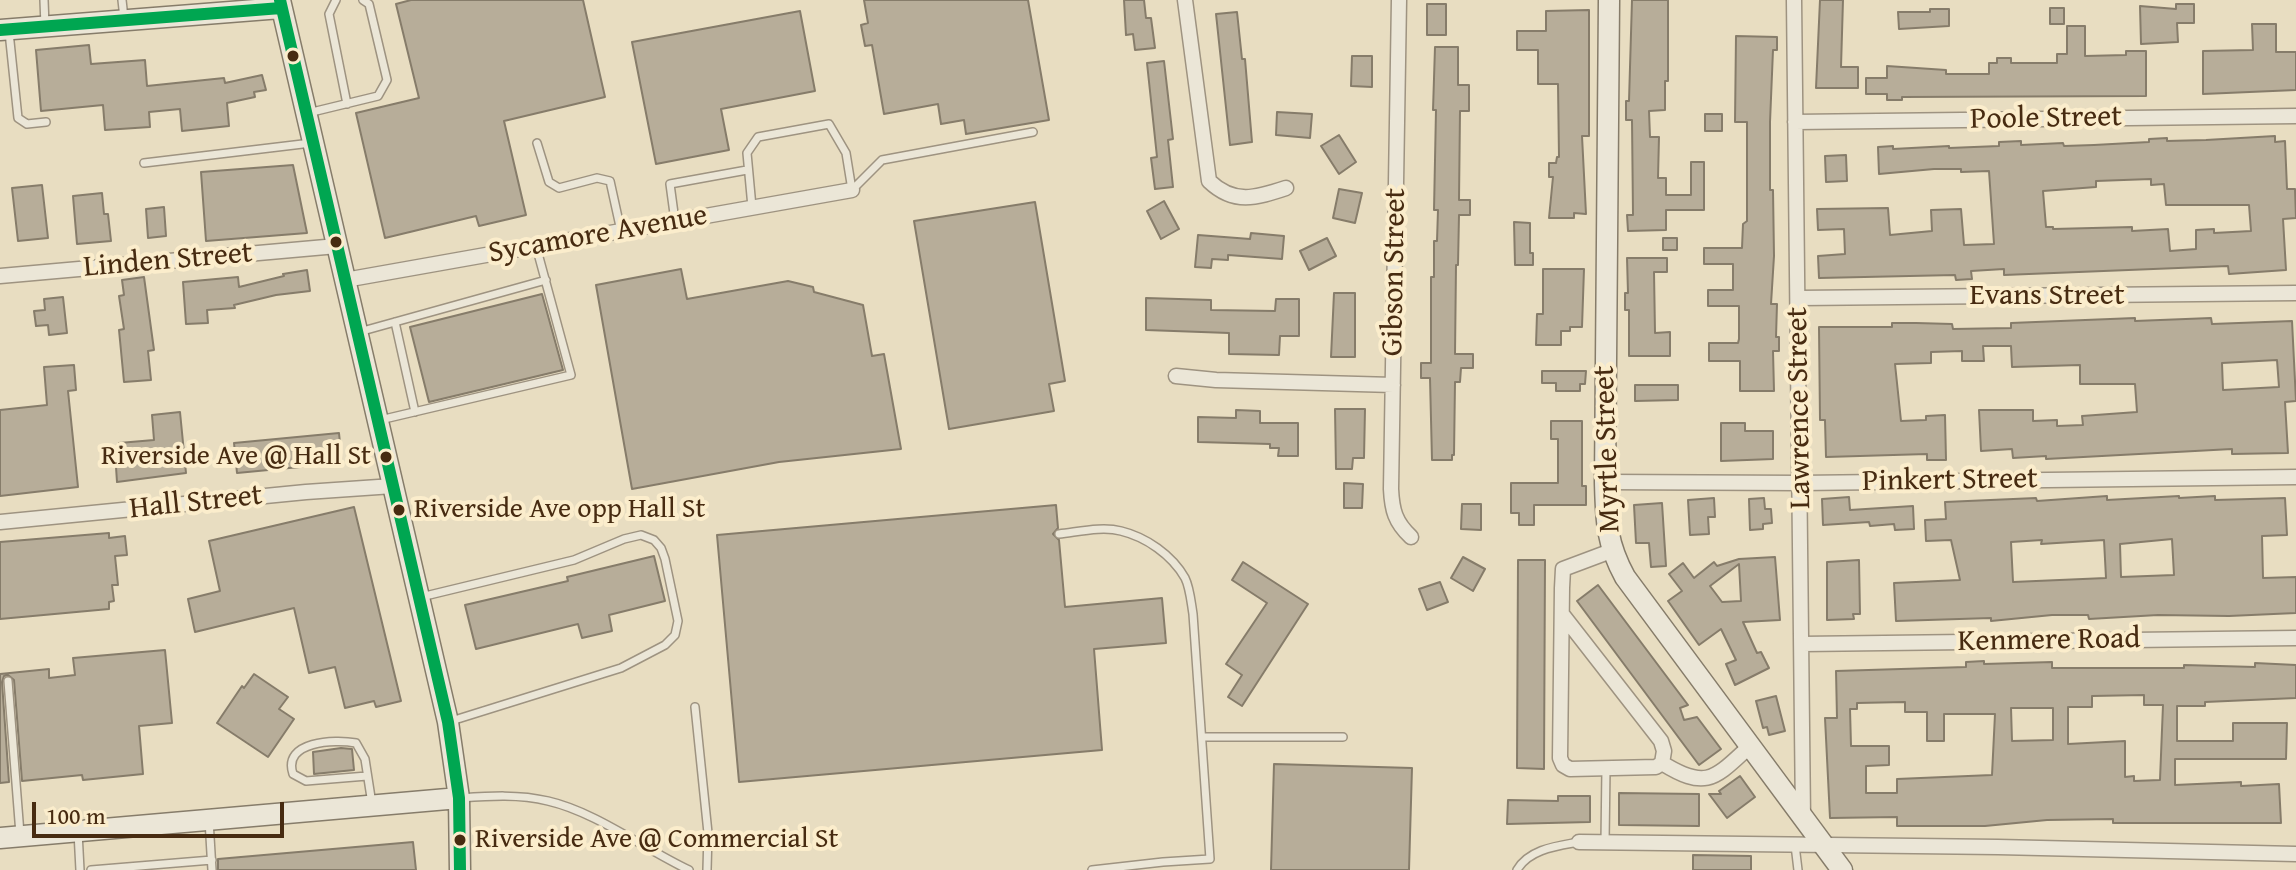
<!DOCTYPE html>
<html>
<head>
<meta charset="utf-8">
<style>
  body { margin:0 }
  #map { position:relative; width:2296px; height:870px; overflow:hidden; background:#e8ddc1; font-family:"Gentium Book Plus",serif }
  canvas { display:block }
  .scale { position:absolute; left:32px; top:802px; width:252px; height:36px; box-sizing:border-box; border:4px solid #472b11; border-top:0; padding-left:10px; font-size:24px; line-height:28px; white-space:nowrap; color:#472b11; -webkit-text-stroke:6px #fbedcc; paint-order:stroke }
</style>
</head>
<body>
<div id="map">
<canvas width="2296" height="870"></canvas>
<div class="scale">100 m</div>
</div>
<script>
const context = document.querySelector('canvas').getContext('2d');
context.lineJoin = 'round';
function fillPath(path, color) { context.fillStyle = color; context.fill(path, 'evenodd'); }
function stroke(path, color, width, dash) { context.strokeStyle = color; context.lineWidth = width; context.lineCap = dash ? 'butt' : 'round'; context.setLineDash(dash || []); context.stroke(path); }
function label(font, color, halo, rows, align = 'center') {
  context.font = font + ' "Gentium Book Plus",serif'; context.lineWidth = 8; context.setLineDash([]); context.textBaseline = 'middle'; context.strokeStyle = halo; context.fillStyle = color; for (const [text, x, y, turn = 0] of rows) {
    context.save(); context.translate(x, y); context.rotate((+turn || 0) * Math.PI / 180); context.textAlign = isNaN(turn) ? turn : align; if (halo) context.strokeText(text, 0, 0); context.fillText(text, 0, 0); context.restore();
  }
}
const building = new Path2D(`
  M 411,0 L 583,0 L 605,97 L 504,121 L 526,215 L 479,226 L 476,216 L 385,238 L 356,113 L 419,98 L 396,4 Z
  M 864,0 L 1028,0 L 1049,120 L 966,134 L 964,120 L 941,124 L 938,104 L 884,114 L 872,45 L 865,46 L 861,25 L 868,23 Z
  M 1124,0 L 1144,0 L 1146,18 L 1151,18 L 1155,48 L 1135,50 L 1133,34 L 1126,35 Z
  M 1632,0 L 1668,0 L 1668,81 L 1665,81 L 1665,110 L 1649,111 L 1650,137 L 1659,137 L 1658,178 L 1666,178 L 1666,195 L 1691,195 L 1691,162 L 1704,162 L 1704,210 L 1666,210 L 1666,230 L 1628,231 L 1627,215 L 1633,215 L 1632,120 L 1626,120 L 1626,101 L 1629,101 Z
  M 1820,0 L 1843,0 L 1841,67 L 1858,67 L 1858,88 L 1816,88 Z
  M 1427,4 L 1446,4 L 1446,35 L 1427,35 Z
  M 2176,4 L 2194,4 L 2194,23 L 2177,23 L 2178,42 L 2141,44 L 2140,6 L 2176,9 Z
  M 2050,8 L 2064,8 L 2064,24 L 2050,24 Z
  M 1930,9 L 1949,9 L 1949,26 L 1899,29 L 1898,12 L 1930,12 Z
  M 1589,10 L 1589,136 L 1582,136 L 1586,214 L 1574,213 L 1574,218 L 1549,218 L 1553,177 L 1549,177 L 1549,163 L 1556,163 L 1557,157 L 1559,157 L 1558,84 L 1538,84 L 1538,50 L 1517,50 L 1517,31 L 1546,31 L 1546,11 Z
  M 800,11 L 815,91 L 721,109 L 729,150 L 656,164 L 632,42 Z
  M 1237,12 L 1242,59 L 1245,59 L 1252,142 L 1230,145 L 1216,14 Z
  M 2252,24 L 2276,24 L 2276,52 L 2296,52 L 2296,90 L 2203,94 L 2203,51 L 2253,50 Z
  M 2067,26 L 2085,26 L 2085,56 L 2126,55 L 2126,51 L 2146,51 L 2146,96 L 1902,97 L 1902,100 L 1887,100 L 1887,94 L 1866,94 L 1866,78 L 1887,78 L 1887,66 L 1946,70 L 1946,74 L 1989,74 L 1989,63 L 1997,63 L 1997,58 L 2011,58 L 2011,63 L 2057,63 L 2057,54 L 2067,54 Z
  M 1736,36 L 1777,37 L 1777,50 L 1773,50 L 1770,122 L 1770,190 L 1773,190 L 1774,256 L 1771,304 L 1777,304 L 1776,337 L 1779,337 L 1779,351 L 1773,351 L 1774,391 L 1740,391 L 1740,361 L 1709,361 L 1709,343 L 1738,343 L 1739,339 L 1739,306 L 1708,306 L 1708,290 L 1733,290 L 1733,264 L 1704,264 L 1704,248 L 1742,248 L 1743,224 L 1747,221 L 1747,122 L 1735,122 Z
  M 89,45 L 91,64 L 145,60 L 147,86 L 224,78 L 225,83 L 262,75 L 266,90 L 254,92 L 255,97 L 227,103 L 229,126 L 182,131 L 180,109 L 149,112 L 150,127 L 105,130 L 103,105 L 41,111 L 36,50 Z
  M 1435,47 L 1458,47 L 1458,85 L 1469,85 L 1469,111 L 1460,111 L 1459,200 L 1470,200 L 1470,215 L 1459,215 L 1458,265 L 1456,265 L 1455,354 L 1473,354 L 1473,368 L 1461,368 L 1460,382 L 1455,382 L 1454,455 L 1452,455 L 1452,460 L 1432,460 L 1430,378 L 1421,378 L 1421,363 L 1431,363 L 1431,277 L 1434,277 L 1434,241 L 1437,241 L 1438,210 L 1434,210 L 1436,110 L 1433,110 Z
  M 1352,56 L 1372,56 L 1372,87 L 1351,86 Z
  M 1164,61 L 1173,139 L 1168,140 L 1173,187 L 1155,189 L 1151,158 L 1157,157 L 1147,63 Z
  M 1277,112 L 1312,114 L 1310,138 L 1276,135 Z
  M 1705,114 L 1722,114 L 1722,131 L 1705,131 Z
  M 1339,135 L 1356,162 L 1339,174 L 1321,146 Z
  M 2275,136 L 2275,142 L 2285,141 L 2287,189 L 2295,189 L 2296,218 L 2283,219 L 2286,270 L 2229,274 L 2228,266 L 2004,275 L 2004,269 L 1971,271 L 1972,279 L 1956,280 L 1955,275 L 1819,278 L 1818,256 L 1845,254 L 1844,229 L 1818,230 L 1817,209 L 1888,208 L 1890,235 L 1932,231 L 1931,210 L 1961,209 L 1964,245 L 1994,244 L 1989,171 L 1961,172 L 1961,169 L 1934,169 L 1879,174 L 1878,147 L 1893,146 L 1893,149 L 1949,146 L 1949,148 L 1999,146 L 1999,142 L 2021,141 L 2021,145 L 2063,143 L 2064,146 L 2094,145 L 2149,142 L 2149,139 L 2167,138 L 2167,141 L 2206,140 ZM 2151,179 L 2151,185 L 2164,184 L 2166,205 L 2249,205 L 2251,231 L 2214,233 L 2214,229 L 2196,230 L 2196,249 L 2170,251 L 2168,229 L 2132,231 L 2132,227 L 2053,229 L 2053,227 L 2046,227 L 2043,191 L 2096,187 L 2096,181 Z
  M 1846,155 L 1847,181 L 1826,182 L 1825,156 Z
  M 293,165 L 307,233 L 206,241 L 201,172 Z
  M 42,185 L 48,238 L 18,241 L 12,188 Z
  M 1339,189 L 1362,193 L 1355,223 L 1333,218 Z
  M 102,193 L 104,214 L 108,214 L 111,241 L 77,244 L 73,196 Z
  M 1164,201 L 1179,229 L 1161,239 L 1147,211 Z
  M 1035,202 L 1065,381 L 1049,384 L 1054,411 L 949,429 L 914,221 Z
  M 164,207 L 166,236 L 148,238 L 146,209 Z
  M 1514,222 L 1530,223 L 1530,253 L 1533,253 L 1533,265 L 1515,265 Z
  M 1251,233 L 1284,236 L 1282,259 L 1228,255 L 1228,260 L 1212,259 L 1211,268 L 1195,267 L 1198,235 L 1250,239 Z
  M 1327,238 L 1336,256 L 1309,270 L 1300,251 Z
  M 1663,238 L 1677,238 L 1677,250 L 1663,250 Z
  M 1627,258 L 1667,258 L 1667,272 L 1654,272 L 1655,333 L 1670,332 L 1670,356 L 1629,356 L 1629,310 L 1625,310 L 1625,293 L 1628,293 Z
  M 681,269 L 687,299 L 788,281 L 813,287 L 814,292 L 863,305 L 872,356 L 884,354 L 901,449 L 779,462 L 632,489 L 596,285 Z
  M 1543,269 L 1584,269 L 1582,327 L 1570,327 L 1570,331 L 1561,331 L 1561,345 L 1536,345 L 1537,314 L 1543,314 Z
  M 307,270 L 310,291 L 276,295 L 234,305 L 235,308 L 207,310 L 208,323 L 186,324 L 183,282 L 238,277 L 239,287 L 284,276 L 283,274 Z
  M 144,277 L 154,350 L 148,351 L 151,380 L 124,382 L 119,330 L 124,329 L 119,296 L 124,295 L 122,280 Z
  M 1334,293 L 1355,293 L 1355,357 L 1331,357 Z
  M 542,294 L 563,370 L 429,402 L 410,327 Z
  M 63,297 L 67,333 L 49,335 L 48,325 L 36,326 L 34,311 L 45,310 L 44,299 Z
  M 1146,298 L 1211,300 L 1211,310 L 1275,311 L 1276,299 L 1299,299 L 1299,336 L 1280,336 L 1279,355 L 1229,354 L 1229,333 L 1146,330 Z
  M 2135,318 L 2135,321 L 2211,318 L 2212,324 L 2292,321 L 2296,401 L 2285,402 L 2288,453 L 2232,454 L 2232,449 L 2046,459 L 2046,456 L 2013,458 L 2012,449 L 1981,451 L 1979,410 L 2033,410 L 2033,421 L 2057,420 L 2057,426 L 2083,425 L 2082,416 L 2137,412 L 2135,384 L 2080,384 L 2080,365 L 2012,367 L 2011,346 L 1983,346 L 1984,361 L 1962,361 L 1962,351 L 1931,352 L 1931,363 L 1895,364 L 1901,421 L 1926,420 L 1926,416 L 1945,415 L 1946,460 L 1927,460 L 1927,454 L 1826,457 L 1825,420 L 1820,420 L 1819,327 L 1892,327 L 1892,323 L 1916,323 L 1952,324 L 1953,329 L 2011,328 L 2011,323 ZM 2277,360 L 2279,387 L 2223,390 L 2222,363 Z
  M 74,365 L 76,390 L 68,391 L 78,487 L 0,496 L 0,410 L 47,405 L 44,367 Z
  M 1542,371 L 1586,371 L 1585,384 L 1580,384 L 1580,391 L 1556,391 L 1556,383 L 1542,383 Z
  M 1635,385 L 1678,385 L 1678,400 L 1635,401 Z
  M 1335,409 L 1365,409 L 1364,458 L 1353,458 L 1352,469 L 1336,469 Z
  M 1236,410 L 1260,411 L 1260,423 L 1298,423 L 1298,456 L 1278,456 L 1279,448 L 1270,448 L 1270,444 L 1198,442 L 1198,417 L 1236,418 Z
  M 180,412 L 186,473 L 117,482 L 115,452 L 120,452 L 119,443 L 154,440 L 152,415 Z
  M 1551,421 L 1582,421 L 1582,486 L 1586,486 L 1586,505 L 1534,505 L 1534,525 L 1519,525 L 1519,513 L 1511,513 L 1511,483 L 1558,483 L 1558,439 L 1551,439 Z
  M 1721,423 L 1745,423 L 1745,431 L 1773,431 L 1773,459 L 1721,461 Z
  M 339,433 L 342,463 L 237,473 L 234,443 Z
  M 1344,483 L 1363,484 L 1362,508 L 1344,508 Z
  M 2107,496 L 2107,500 L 2179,496 L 2179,498 L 2215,496 L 2215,500 L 2285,498 L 2287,535 L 2262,536 L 2263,578 L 2296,577 L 2296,613 L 2229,616 L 2158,615 L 2089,619 L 2088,615 L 2052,615 L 1991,621 L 1991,618 L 1896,621 L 1894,583 L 1960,580 L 1951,540 L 1926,541 L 1925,520 L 1946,519 L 1945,502 L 2036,498 L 2037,501 ZM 2172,539 L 2174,575 L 2121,577 L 2120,544 ZM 2042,540 L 2041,544 L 2104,540 L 2106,578 L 2013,582 L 2011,542 Z
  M 1849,497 L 1850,510 L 1913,506 L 1914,529 L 1895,530 L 1894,524 L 1870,526 L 1869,522 L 1823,525 L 1822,499 Z
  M 1714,498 L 1715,517 L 1708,517 L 1709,534 L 1690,535 L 1688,500 Z
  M 1764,498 L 1765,509 L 1771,509 L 1772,523 L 1763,524 L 1763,529 L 1750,530 L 1749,499 Z
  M 1662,503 L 1666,566 L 1651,567 L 1649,543 L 1636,543 L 1634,505 Z
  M 1462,504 L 1481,504 L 1481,530 L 1461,529 Z
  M 1056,505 L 1058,528 L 1053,534 L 1059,540 L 1065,607 L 1162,598 L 1166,643 L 1094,649 L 1102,750 L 739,782 L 717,535 Z
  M 354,507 L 401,701 L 376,707 L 374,701 L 345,708 L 335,667 L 309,673 L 294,608 L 195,632 L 188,599 L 220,591 L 209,541 Z
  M 109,533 L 109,538 L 125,536 L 127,555 L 115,556 L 118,585 L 112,585 L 114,601 L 109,602 L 109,609 L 0,619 L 0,542 Z
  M 654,556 L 665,601 L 609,615 L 612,631 L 582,638 L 578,624 L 476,649 L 465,605 L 568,581 L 567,577 Z
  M 1463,557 L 1485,569 L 1473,591 L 1451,578 Z
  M 1775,557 L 1780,620 L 1743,622 L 1757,653 L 1761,652 L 1769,668 L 1735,685 L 1726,664 L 1736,660 L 1721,629 L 1699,645 L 1668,601 L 1682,591 L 1669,574 L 1683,563 L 1694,578 L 1714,562 L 1717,566 L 1739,559 ZM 1739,564 L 1741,601 L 1722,602 L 1710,586 Z
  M 1518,560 L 1545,560 L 1544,769 L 1517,768 Z
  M 1859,560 L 1860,614 L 1853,614 L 1854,619 L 1827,620 L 1827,562 Z
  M 1243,562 L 1308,604 L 1242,706 L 1228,697 L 1242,675 L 1226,664 L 1267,603 L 1232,580 Z
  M 1440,582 L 1448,602 L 1427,610 L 1419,589 Z
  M 1598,585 L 1688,705 L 1680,708 L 1684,720 L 1697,717 L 1721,749 L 1699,765 L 1577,601 Z
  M 165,650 L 172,723 L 139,726 L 143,774 L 83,780 L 82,775 L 22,781 L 14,680 L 8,675 L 4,676 L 2,682 L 9,782 L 0,783 L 0,674 L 49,669 L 49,678 L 75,675 L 73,658 Z
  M 1984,661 L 1984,664 L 2052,662 L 2052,668 L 2184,668 L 2184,665 L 2255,667 L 2255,663 L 2296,665 L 2296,698 L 2205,702 L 2205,706 L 2177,706 L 2177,741 L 2233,741 L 2233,723 L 2287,723 L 2286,759 L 2175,759 L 2175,785 L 2241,782 L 2241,786 L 2279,784 L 2281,823 L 2113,823 L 2113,819 L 2047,820 L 1985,826 L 1897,826 L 1897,817 L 1830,818 L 1825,718 L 1837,718 L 1836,671 L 1966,667 L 1966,662 ZM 2144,695 L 2144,705 L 2163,705 L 2160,780 L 2134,781 L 2134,776 L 2125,777 L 2125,741 L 2068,744 L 2068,707 L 2092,707 L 2092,696 ZM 1905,702 L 1905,712 L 1927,712 L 1927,741 L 1944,741 L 1944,714 L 1995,714 L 1992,775 L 1897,779 L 1897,793 L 1866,793 L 1866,766 L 1889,765 L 1889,746 L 1851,746 L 1850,709 L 1857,709 L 1857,703 ZM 2011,708 L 2053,708 L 2053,740 L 2012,741 Z
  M 254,674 L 288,697 L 279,709 L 294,719 L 268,757 L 217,723 L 242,686 L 244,688 Z
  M 1776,696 L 1785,731 L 1769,735 L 1767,727 L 1763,728 L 1756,701 Z
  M 341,748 L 352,749 L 354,770 L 314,774 L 313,752 Z
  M 1274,764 L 1412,768 L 1409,870 L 1271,870 Z
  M 1740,776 L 1755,797 L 1727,818 L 1709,794 L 1721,794 L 1719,791 Z
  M 1619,793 L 1699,794 L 1699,826 L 1619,825 Z
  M 1558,796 L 1590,796 L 1590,822 L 1507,824 L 1508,800 L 1558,801 Z
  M 413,842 L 416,870 L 218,870 L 218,859 Z
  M 1693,855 L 1751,856 L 1751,870 L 1693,870 Z`);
const lane = new Path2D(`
  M 44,0 L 45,26
  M 122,0 L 124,18
  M 336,0 L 329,14 L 347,104
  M 9,32 L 18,118 L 27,124 L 46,122
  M 308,113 L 378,96 L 387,80 L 369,4 L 363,0
  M 537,143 L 549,182 L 559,188 L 597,178 L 610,181 L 621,231
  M 144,163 L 311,143
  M 852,190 L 882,160 L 1033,132
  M 752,207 L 747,153 L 758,137 L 829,124 L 846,153 L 852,190
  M 675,221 L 670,184 L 747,170
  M 395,322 L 415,412
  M 359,332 L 546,280
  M 380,420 L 571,375 L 536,246
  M 1059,534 C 1078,532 1102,526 1121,531 C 1146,537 1172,555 1185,578 C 1190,588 1191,602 1193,614 L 1210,859 L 1163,862 L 1092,870
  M 421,597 L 574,560 L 624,539 L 641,535 L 654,540 L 661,548 L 665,559 L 678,621 L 675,635 L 665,645 L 621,668 L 448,722
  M 8,681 L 20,834
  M 695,707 L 708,833 L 707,870
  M 1202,737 L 1343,737
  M 367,776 L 306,781 L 293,774 C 282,741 335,739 356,743 L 365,759 L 372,804
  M 461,798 C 490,796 519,794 548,801 C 596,812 644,849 689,870
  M 209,820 L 212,870
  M 78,832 L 80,870
  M 1605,842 L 1606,768
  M 1795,845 L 1798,870
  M 91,870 L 212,860
  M 1517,870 C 1529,849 1557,846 1579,842`);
const street = new Path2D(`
  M 1185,0 L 1209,181 C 1234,205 1256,198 1286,188
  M 1399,0 L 1391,489 C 1392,510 1395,522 1411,537
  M 1794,0 L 1803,817
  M 1795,122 L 2296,116
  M 0,276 L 337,246
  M 345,280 L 852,190
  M 1799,298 L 2296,293
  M 1176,376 L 1216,380 L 1393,385
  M 1605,482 L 1800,483 L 2296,477
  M 0,522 L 306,492 L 393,486
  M 1562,614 L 1661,741 L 1664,751 L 1662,763 L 1656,767 L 1570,769 L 1563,765 L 1560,758 L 1562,588 L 1563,569 L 1611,551
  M 1802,644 L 2296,638
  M 1662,763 C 1707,791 1715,778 1750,746
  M 1579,842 L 1998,847 L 2296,854`);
const secondary = new Path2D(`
  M 280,0 L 448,722 L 459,798 L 460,870
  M 1609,0 L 1605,482 C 1606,520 1606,542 1625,577 L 1842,870
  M 0,30 L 281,8
  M 0,838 L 459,798`);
const bus1 = new Path2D(`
  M 280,0 L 448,722 L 459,798 L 460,870
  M 0,30 L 281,8`);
const markers = [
  [293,56,7,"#472b11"],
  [336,242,7,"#472b11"],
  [386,457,7,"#472b11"],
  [399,510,7,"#472b11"],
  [460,840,7,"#472b11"]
];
const busNames = [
  ["Riverside Ave @ Hall St",371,457,"right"],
  ["Riverside Ave opp Hall St",414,510],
  ["Riverside Ave @ Commercial St",475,840]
];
const streetNames = [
  ["Poole Street",2046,119,-1],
  ["Sycamore Avenue",598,235,-10],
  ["Linden Street",168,261,-5],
  ["Gibson Street",1395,272,-89],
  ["Evans Street",2047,296],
  ["Lawrence Street",1800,408,-91],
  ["Myrtle Street",1608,449,-92],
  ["Pinkert Street",1950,481,-1],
  ["Hall Street",196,503,-6],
  ["Kenmere Road",2049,641,-1]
];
fillPath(building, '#b7ad99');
stroke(building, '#867c6a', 2);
stroke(lane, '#9e9381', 10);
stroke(street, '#9e9381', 17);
stroke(secondary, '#867c6a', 23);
stroke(lane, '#ebe6d7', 7);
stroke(street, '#ebe6d7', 14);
stroke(secondary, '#ebe6d7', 20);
stroke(bus1, '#00a651', 12);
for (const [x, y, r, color] of markers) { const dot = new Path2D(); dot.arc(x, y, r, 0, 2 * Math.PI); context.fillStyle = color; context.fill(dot); stroke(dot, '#fbedcc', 3); }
label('28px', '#472b11', '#fbedcc', busNames, 'left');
label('30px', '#472b11', '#fbedcc', streetNames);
</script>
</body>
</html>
